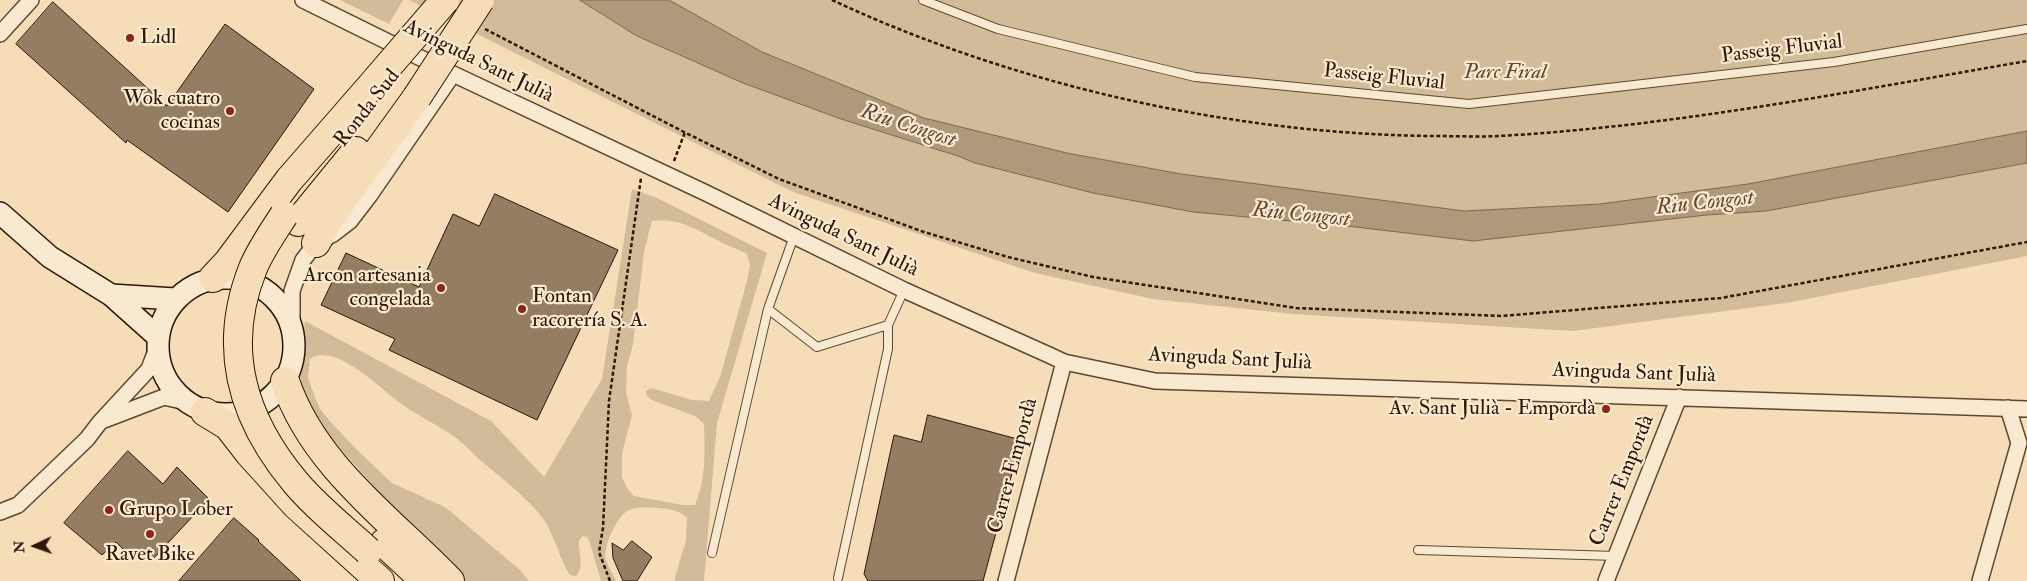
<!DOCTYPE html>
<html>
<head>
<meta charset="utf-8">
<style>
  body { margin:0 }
  #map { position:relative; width:2027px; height:581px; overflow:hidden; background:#f4ddb7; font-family:"IM FELL Double Pica",serif }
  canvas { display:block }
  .north { position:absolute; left:10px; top:521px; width:50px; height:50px; -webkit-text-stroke:4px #f8e9d0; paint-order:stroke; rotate:267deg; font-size:14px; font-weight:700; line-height:20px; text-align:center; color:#2d1605 }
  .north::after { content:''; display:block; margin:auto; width:18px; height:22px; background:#2d1605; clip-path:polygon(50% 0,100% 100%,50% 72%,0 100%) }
</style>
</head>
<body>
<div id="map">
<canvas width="2027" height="581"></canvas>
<div class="north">N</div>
</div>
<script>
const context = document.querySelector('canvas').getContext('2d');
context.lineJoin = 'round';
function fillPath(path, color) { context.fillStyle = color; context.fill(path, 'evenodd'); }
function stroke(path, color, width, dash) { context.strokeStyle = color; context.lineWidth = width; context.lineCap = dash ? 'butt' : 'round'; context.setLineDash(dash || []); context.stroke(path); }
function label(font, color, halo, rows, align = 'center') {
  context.font = font + ' "IM FELL Double Pica",serif'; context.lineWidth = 4.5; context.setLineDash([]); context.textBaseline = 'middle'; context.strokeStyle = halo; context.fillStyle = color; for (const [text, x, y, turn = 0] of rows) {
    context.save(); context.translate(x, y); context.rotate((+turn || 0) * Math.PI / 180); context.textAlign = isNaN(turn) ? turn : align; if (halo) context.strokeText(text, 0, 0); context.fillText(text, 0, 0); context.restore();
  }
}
const green = new Path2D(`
  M 340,0 L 403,0 L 389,24 Z
  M 409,0 L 580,0 L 637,36 L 743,83 L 841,119 L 958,156 L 975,163 L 1093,193 L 1193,212 L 1356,227 L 1473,241 L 1707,215 L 1766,211 L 2027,163 L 2027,256 L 1786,303 L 1573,331 L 1293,314 L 1153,299 L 1035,273 L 793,192 Z
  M 669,0 L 2027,0 L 2027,131 L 1748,184 L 1600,204 L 1464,211 L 1181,174 L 1067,153 L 925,118 L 762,52 Z
  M 632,189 L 657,198 L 767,253 L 717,423 L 704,581 L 674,581 L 686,540 L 687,518 C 679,510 670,509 658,508 C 649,508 636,506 627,511 C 617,517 602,548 606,560 C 608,567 613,574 616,581 L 601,581 L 590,543 L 588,538 L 583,536 L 579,540 C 578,552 585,566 576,576 L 570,575 C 557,555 554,529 537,511 C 520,492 500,477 480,460 C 472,453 464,444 455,437 C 438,425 418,416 400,403 C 382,390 334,341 310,359 L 308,378 L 319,407 L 327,418 L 357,450 L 392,483 L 445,507 L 519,569 L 529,581 L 466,581 L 383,496 L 318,424 L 301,401 L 300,364 L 305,321 L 491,421 L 544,477 L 602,379 ZM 652,221 C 681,218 695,229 719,241 C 728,246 738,249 747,254 L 750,265 L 747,281 L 720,377 L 709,401 L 692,400 L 651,388 L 646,391 L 647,396 L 652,400 L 695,416 L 704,424 C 705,451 706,480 695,505 L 683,505 L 634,496 L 627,488 L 622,477 L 622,453 L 632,415 L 626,393 L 627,366 L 633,344 L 644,252 Z`);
const water = new Path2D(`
  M 580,0 L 669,0 L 762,52 L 924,118 L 1067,153 L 1181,174 L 1464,211 L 1600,204 L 1748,184 L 2027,131 L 2027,163 L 1766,211 L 1707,215 L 1473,241 L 1356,227 L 1193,212 L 1093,193 L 975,163 L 958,156 L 841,119 L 743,83 L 637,36 Z`);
const building = new Path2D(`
  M 53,2 L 167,106 L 225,24 L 314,89 L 228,212 L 127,140 L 126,143 L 16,44 Z
  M 495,194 L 618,250 L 537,420 L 389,350 L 395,339 L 321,305 L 346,253 L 419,287 L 453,214 L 479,226 Z
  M 928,415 L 1021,440 L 983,581 L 868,581 L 864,574 L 894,435 L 921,442 Z
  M 128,451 L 163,484 L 177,467 L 209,499 L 152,560 L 140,549 L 132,558 L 116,542 L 102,555 L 64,523 Z
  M 234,518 L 259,540 L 258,541 L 301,581 L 179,581 Z
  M 632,541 L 652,557 L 637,581 L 623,581 L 613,558 L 612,543 L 623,550 Z`);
const path = new Path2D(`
  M 832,0 C 1014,85 1231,134 1432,136 C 1454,136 1477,137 1499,136 C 1677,126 1852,91 2027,61
  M 485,29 L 682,131 L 779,179 L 924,232 L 1008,257 L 1093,277 L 1296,308 L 1501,316 L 1721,298 L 2027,242
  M 674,161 L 685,132
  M 610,581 L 599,552 L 603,528 L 609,401 L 641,178`);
const lane = new Path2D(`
  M 923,0 L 998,29 L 1195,77 L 1469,104 L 1834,62 L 2027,29
  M 768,309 L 817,347 L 888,325 L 904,290
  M 1418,550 L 1616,556
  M 712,553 L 768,309 L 794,236
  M 838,578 L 888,349 L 888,325`);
const street = new Path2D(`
  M 303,0 L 453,74 L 706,193 L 904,290 L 1049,355 L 1064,362 L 1155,381 L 2027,409
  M 0,34 L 31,0
  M 292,329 L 292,291 L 303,260 L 316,243 L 333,234 L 350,221 L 370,195 L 453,74
  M 104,420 L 164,397 L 186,402
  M 0,512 L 18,505 L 87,439 L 100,422 L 149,369 L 157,348
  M 1006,581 L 1064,362
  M 1606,581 L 1679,397
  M 1980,581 L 2019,443 L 2008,408`);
const secondary = new Path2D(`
  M 0,213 L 50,257 L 111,295 L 158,337
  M158 346a68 68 0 1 1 136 0a68 68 0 1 1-136 0Z
  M 111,295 L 175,299`);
const highway = new Path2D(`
  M 298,222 L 356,151
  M 316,243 L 331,216 L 417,97
  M 213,278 L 228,262 L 289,180 L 377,79
  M 285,381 C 313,465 390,519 450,581
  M 205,412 L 228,426 L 249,453 L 296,505 L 380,581
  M 384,543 L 425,581`);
const highwayBridge = new Path2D(`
  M 377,79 L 445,0
  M 417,97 L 480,0
  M 284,215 C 273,232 261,249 253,268 C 221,348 242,419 296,483 C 317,508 344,529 368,551`);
const markers = [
  [130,38,5,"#8f2418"],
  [230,111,5,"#8f2418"],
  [441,288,5,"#8f2418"],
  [522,309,5,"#8f2418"],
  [1606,409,5,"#8f2418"],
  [109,510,5,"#8f2418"],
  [150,534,5,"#8f2418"]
];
const poiNames = [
  ["Lidl",140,38],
  ["Wok cuatro",220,99,"right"],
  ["cocinas",220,123,"right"],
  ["Arcon artesania",431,276,"right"],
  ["congelada",431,300,"right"],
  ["Fontan",532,297],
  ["racorería S. A.",532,321],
  ["Av. Sant Julià - Empordà",1596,409,"right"],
  ["Grupo Lober",119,510],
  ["Ravet Bike",150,555,"center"]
];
const streetNames = [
  ["Passeig Fluvial",1782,50,-7],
  ["Avinguda Sant Julià",478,62,26],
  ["Passeig Fluvial",1384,78,6],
  ["Ronda Sud",368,109,-52],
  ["Avinguda Sant Julià",843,236,26],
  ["Avinguda Sant Julià",1230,360,3],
  ["Avinguda Sant Julià",1634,374,2],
  ["Carrer Empordà",1014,466,-75],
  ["Carrer Empordà",1623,481,-68]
];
const parkNames = [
  ["Parc Firal",1505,73]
];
const waterNames = [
  ["Riu Congost",908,127,18],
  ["Riu Congost",1705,204,-6],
  ["Riu Congost",1301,216,6]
];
fillPath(green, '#d2bb99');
fillPath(water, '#b0997a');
stroke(water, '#7c654b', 1);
fillPath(building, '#947d62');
stroke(building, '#2d1605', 1);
stroke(lane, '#5f4832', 10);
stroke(street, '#5f4832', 18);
stroke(secondary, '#2d1605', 24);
stroke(highway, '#2d1605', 30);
stroke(path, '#2d1605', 2.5, [4, 2.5]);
stroke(lane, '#f8e9d0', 8);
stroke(street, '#f8e9d0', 15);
stroke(secondary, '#f8e9d0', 21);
stroke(highway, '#f4ddb7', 28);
stroke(highwayBridge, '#2d1605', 30, []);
stroke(highwayBridge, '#f4ddb7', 28);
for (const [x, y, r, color] of markers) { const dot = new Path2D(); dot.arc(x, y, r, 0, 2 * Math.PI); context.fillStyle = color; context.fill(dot); stroke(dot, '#f8e9d0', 2); }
label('21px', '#2d1605', '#f8e9d0', poiNames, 'left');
label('21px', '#2d1605', '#f8e9d0', streetNames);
label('italic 21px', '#5f4831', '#f8e9d0', parkNames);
label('italic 22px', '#614a34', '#f8e9d0', waterNames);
</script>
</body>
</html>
